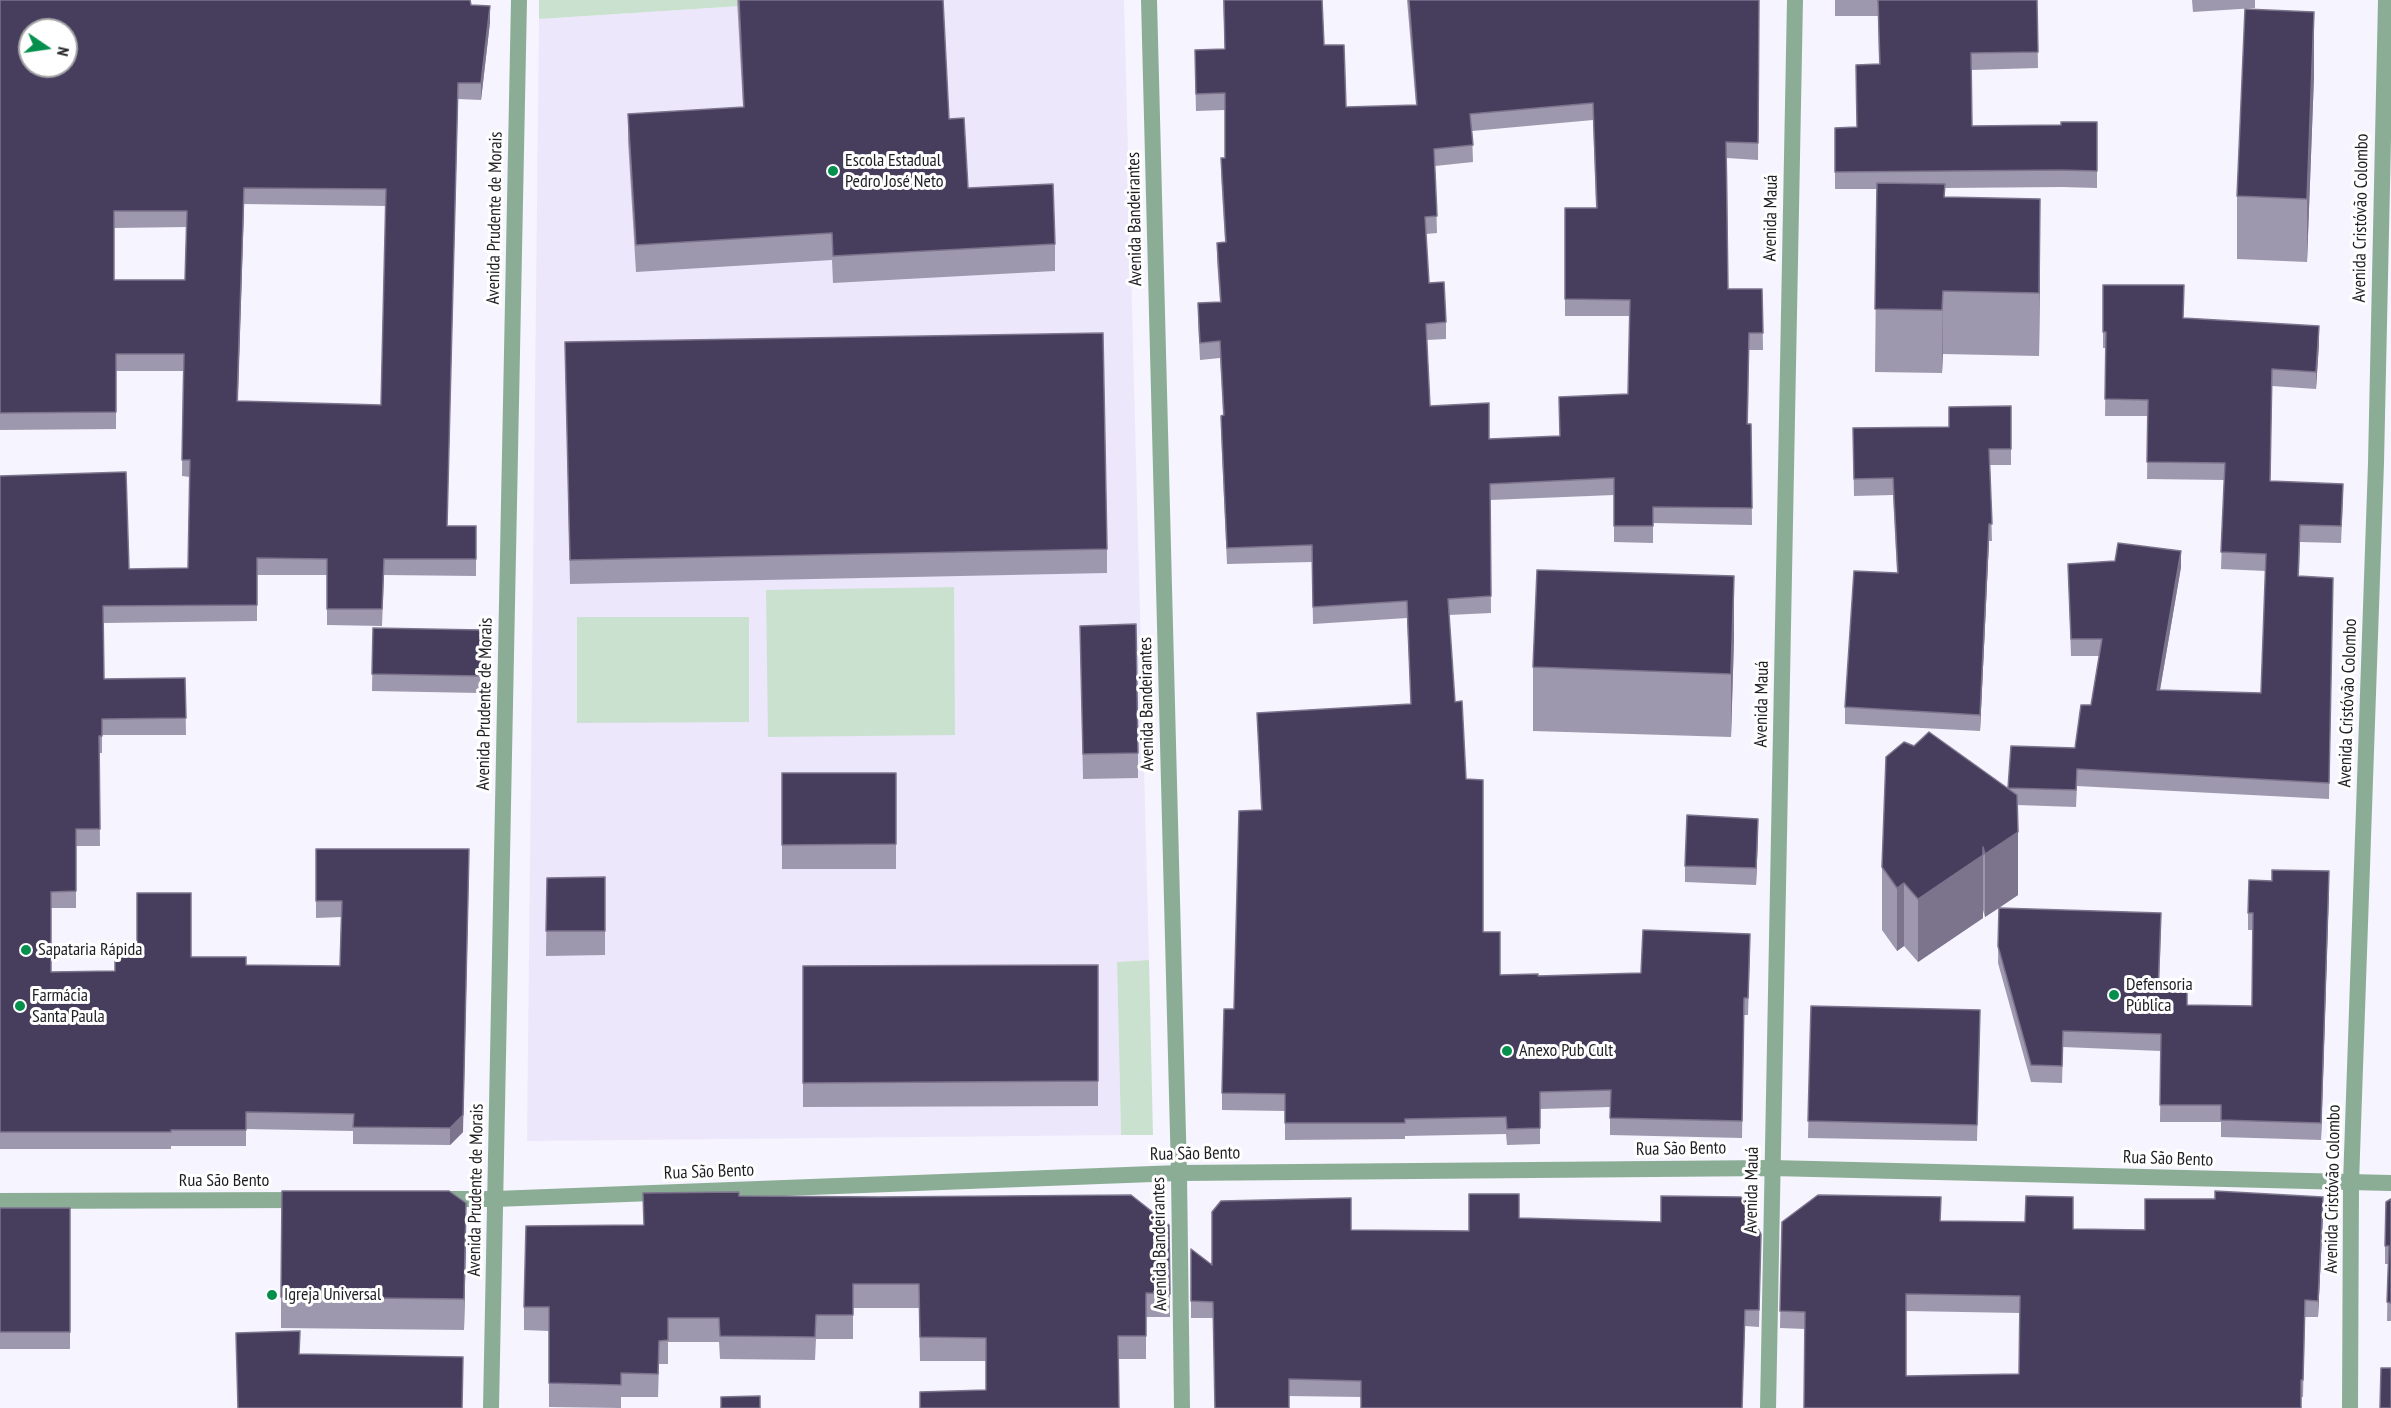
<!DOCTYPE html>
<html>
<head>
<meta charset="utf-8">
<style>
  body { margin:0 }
  #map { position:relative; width:2391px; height:1408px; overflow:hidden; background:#f6f4fe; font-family:"PT Sans Narrow",sans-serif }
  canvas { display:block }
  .north { position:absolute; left:18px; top:18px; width:60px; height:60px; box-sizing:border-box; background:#fff; border:2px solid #a5a5a7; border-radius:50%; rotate:103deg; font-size:16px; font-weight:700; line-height:24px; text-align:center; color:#1e1d22 }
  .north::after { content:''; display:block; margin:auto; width:21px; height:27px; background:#048f4d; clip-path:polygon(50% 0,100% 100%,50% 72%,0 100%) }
</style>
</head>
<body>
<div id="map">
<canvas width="2391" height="1408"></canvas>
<div class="north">N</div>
</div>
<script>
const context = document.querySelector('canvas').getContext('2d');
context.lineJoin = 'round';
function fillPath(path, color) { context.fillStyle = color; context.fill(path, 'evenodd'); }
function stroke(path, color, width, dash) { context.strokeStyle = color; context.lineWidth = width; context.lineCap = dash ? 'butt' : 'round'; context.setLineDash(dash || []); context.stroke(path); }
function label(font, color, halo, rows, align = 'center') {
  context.font = font + ' "PT Sans Narrow",sans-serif'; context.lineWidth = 6; context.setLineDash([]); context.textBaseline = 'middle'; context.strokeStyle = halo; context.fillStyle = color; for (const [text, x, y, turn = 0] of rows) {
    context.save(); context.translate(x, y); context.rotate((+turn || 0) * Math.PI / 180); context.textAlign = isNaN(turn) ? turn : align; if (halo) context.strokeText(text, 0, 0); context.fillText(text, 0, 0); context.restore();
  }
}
const built = new Path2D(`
  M 835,0 L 1124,0 L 1149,960 L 1117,962 L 1121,1135 L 527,1141 L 539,19 Z`);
const green = new Path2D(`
  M 539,0 L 835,0 L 539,19 Z
  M 954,587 L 955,735 L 768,737 L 766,590 Z
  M 577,617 L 749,617 L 749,722 L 577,723 Z
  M 1149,960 L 1153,1135 L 1121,1135 L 1117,962 Z`);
const minor = new Path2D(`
  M 1149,0 L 1179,1173 L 1182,1408
  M 491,1408 L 519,0
  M 1768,1408 L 1795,0
  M 2350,1408 L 2351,1183 L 2376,463 L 2386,0`);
const tertiary = new Path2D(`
  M 440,1199 L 495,1199 L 1179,1173 L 1772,1168 L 2391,1183
  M 0,1201 L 303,1200`);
const wall = new Path2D(`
  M 0,0 L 471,5 L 490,22 L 481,100 L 458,99 L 447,526 L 476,526 L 476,576 L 384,575 L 382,626 L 327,625 L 327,575 L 257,575 L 257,621 L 103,623 L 104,679 L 185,678 L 186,735 L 102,735 L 102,753 L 99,753 L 100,846 L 76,846 L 76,908 L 51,908 L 51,972 L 115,971 L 191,957 L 246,965 L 340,966 L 341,917 L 316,918 L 316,849 L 463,1132 L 450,1145 L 353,1144 L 353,1131 L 246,1129 L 246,1146 L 171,1146 L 171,1149 L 0,1149 L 0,476 L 129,569 L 188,568 L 190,477 L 182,476 L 183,371 L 116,371 L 116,429 L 0,430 ZM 244,204 L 386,206 L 381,405 L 238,402 ZM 187,227 L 185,280 L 114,280 L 114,228 Z
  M 737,0 L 943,0 L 949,119 L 968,188 L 1055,244 L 1055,271 L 833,283 L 832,260 L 636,272 L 628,141 L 628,114 L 743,107 Z
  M 1223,0 L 1322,0 L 1324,45 L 1346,107 L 1416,105 L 1407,0 L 1759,0 L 1758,160 L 1727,158 L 1728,289 L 1762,289 L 1763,350 L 1749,350 L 1748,424 L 1751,424 L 1752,525 L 1653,523 L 1653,543 L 1614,542 L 1614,495 L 1490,500 L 1491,613 L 1449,615 L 1455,702 L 1466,779 L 1483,932 L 1500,975 L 1538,976 L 1641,973 L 1750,950 L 1748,1015 L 1744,1015 L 1742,1138 L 1610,1135 L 1610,1107 L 1540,1109 L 1540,1144 L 1507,1145 L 1506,1134 L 1405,1136 L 1405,1139 L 1285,1140 L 1285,1111 L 1222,1110 L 1222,1093 L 1261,810 L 1257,713 L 1411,704 L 1407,618 L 1313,624 L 1312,562 L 1227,564 L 1221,432 L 1221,416 L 1223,415 L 1220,358 L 1200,360 L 1198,320 L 1198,303 L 1220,302 L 1217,260 L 1217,243 L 1225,242 L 1221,175 L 1221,158 L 1225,158 L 1225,110 L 1196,111 L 1195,67 L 1195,50 L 1225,49 ZM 1593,120 L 1596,208 L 1565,208 L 1565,316 L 1630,316 L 1628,394 L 1559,397 L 1560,436 L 1489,439 L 1430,406 L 1427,340 L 1446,339 L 1446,322 L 1429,283 L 1426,234 L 1437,233 L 1435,166 L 1473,162 L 1472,131 Z
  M 1835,0 L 2037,0 L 2038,68 L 1971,70 L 1972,126 L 2061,125 L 2097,122 L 2097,188 L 2062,187 L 1945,188 L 1945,197 L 2040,262 L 2039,356 L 1943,354 L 1942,373 L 1875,372 L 1877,189 L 1835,189 L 1835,128 L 1857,127 L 1879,64 L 1878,16 L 1835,16 Z
  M 2192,0 L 2255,0 L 2255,8 L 2193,12 Z
  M 2314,76 L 2307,262 L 2237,259 L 2237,196 Z
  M 2103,285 L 2183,318 L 2319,343 L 2316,389 L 2272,386 L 2270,481 L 2343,500 L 2341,543 L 2300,542 L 2299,576 L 2333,578 L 2329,799 L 2077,786 L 2076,807 L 2017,805 L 2018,895 L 1999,908 L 2161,930 L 2159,990 L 2187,1005 L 2252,1006 L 2253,930 L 2248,930 L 2248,913 L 2329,888 L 2321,1140 L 2221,1137 L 2221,1122 L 2160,1122 L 2161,1051 L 2063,1047 L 2062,1083 L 2031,1082 L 1998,963 L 1999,908 L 1985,917 L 1983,910 L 1983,918 L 1918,962 L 1904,946 L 1897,951 L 1882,930 L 1882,867 L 2008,788 L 2075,748 L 2091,705 L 2099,656 L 2071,656 L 2068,564 L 2181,567 L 2160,690 L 2261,693 L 2266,571 L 2221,569 L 2224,480 L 2147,479 L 2148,416 L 2105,416 L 2106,348 L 2103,348 Z
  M 565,342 L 1107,549 L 1107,573 L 570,584 Z
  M 2011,406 L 2011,465 L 1990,465 L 1992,541 L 1989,541 L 1980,731 L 1845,724 L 1845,707 L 1897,573 L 1893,495 L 1854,496 L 1853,428 L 1949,427 Z
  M 1080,626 L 1138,753 L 1138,778 L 1083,779 Z
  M 373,628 L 481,630 L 480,693 L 372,691 Z
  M 1734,639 L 1731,737 L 1533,731 L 1533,667 Z
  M 782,773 L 896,773 L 896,869 L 782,869 Z
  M 1758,835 L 1756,885 L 1685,882 L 1685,866 Z
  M 605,877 L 605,955 L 546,956 L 547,878 Z
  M 1098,965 L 1098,1106 L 803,1107 L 803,966 Z
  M 1811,1006 L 1980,1027 L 1977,1141 L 1808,1138 Z
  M 739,1196 L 1169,1225 L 1170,1317 L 1146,1317 L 1146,1359 L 1118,1359 L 986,1390 L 986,1361 L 920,1361 L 919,1308 L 853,1308 L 853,1339 L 816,1339 L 815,1360 L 720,1359 L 719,1342 L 668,1342 L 668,1364 L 659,1364 L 658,1397 L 621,1397 L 621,1408 L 549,1407 L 549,1331 L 524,1330 L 524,1307 L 644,1225 Z
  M 2391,1199 L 2391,1321 L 2387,1321 L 2388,1264 L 2385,1264 L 2385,1246 Z
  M 0,1208 L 70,1208 L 70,1349 L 0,1349 Z
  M 2323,1214 L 2318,1317 L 2305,1317 L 2303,1397 L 1804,1408 L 1805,1329 L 1780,1328 L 1782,1222 L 1941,1221 L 2073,1229 L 2145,1230 ZM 1906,1311 L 2020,1313 L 2019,1374 L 1906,1376 Z
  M 1519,1218 L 1761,1234 L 1759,1327 L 1745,1326 L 1742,1408 L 1361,1408 L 1361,1397 L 1289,1396 L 1213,1318 L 1191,1318 L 1191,1249 L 1212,1265 L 1351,1230 L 1469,1231 Z
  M 466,1235 L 464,1330 L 281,1328 L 281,1297 Z`);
const shadedWall = new Path2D(`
  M 490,6 L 490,22 L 481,100 L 481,83 Z
  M 2314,12 L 2314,76 L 2307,262 L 2307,199 Z
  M 244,188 L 244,204 L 237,418 L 237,401 Z
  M 2040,199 L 2040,262 L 2039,356 L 2039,293 Z
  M 1943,291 L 1943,354 L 1942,373 Z
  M 2319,326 L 2319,343 L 2316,389 L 2316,372 Z
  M 1989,524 L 1989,541 L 1980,731 L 1980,715 Z
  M 2181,551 L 2181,567 L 2157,707 L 2157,690 Z
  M 1734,576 L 1734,639 L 1731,737 L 1731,674 Z
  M 1758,819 L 1758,835 L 1756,885 L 1756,868 Z
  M 2018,832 L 2018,895 L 1985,917 L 1985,854 Z
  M 1983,847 L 1983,918 L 1918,962 L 1918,899 Z
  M 469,866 L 463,1132 L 450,1145 L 450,1128 Z
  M 2329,871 L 2329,888 L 2321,1140 L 2321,1123 Z
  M 1904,883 L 1904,946 L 1897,951 L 1897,888 Z
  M 2323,1197 L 2323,1214 L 2318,1317 L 2318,1301 Z
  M 466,1203 L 466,1235 L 464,1330 L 464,1299 Z`);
const building = new Path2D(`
  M 0,0 L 470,0 L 471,5 L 490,6 L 481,83 L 458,83 L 447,526 L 476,526 L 476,559 L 384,559 L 382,609 L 327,609 L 327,559 L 257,558 L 257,605 L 103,606 L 104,679 L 185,678 L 186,718 L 102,719 L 102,736 L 99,736 L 100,829 L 76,829 L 76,891 L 51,892 L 51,972 L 115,971 L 115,957 L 137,957 L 137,893 L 191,893 L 191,957 L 246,957 L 246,965 L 340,966 L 342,901 L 316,901 L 316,849 L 469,849 L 463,1115 L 450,1128 L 353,1127 L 354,1114 L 246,1112 L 246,1130 L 171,1130 L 171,1132 L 0,1132 L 0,476 L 126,472 L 129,569 L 188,568 L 190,460 L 182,460 L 184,354 L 116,354 L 116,412 L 0,413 ZM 30,30 L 66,30 L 66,66 L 30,66 ZM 244,188 L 386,189 L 381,405 L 237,401 ZM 114,211 L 187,211 L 185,280 L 114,280 Z
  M 739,0 L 943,0 L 949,119 L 964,118 L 968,188 L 1053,184 L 1055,244 L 833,256 L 832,233 L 636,245 L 628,114 L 744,107 Z
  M 1224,0 L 1322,0 L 1324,45 L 1344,45 L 1346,107 L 1417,105 L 1409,0 L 1759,0 L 1758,143 L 1726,142 L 1728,289 L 1762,289 L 1763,333 L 1749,333 L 1747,424 L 1751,424 L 1752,508 L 1653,507 L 1653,526 L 1614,526 L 1614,478 L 1490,484 L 1491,596 L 1448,599 L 1455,702 L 1462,701 L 1466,779 L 1483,780 L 1483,932 L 1500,932 L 1500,975 L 1538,974 L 1538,976 L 1641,973 L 1643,930 L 1750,934 L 1748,998 L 1744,998 L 1742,1121 L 1610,1118 L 1611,1090 L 1540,1092 L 1540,1128 L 1507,1129 L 1506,1117 L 1405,1119 L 1405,1123 L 1285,1123 L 1285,1094 L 1222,1093 L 1224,1009 L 1234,1009 L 1239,811 L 1262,810 L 1257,713 L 1411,704 L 1407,601 L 1313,607 L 1312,545 L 1227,548 L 1221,416 L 1224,415 L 1220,341 L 1200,343 L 1198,303 L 1221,302 L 1217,243 L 1226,242 L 1221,158 L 1225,158 L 1225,93 L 1196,94 L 1195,50 L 1225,49 ZM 1593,103 L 1597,208 L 1565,208 L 1565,299 L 1630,300 L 1628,394 L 1559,397 L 1560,436 L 1489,439 L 1489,403 L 1430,406 L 1426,324 L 1446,322 L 1444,282 L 1429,283 L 1425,217 L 1437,216 L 1434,149 L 1473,145 L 1470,114 Z
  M 1878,0 L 2037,0 L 2038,52 L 1971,53 L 1972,126 L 2061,125 L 2061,122 L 2097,122 L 2097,171 L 2062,170 L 1835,172 L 1835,128 L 1857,127 L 1856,65 L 1880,64 Z
  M 2245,9 L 2314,12 L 2307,199 L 2237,196 Z
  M 1877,183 L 1945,184 L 1944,197 L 2040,199 L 2039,293 L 1943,291 L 1942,310 L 1875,309 Z
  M 2103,285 L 2184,285 L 2183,318 L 2319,326 L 2316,372 L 2272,369 L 2270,481 L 2343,484 L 2341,526 L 2300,525 L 2298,576 L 2333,578 L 2329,783 L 2077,769 L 2076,790 L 2008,788 L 2011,746 L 2075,748 L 2081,705 L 2091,705 L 2102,639 L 2071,639 L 2068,564 L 2115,561 L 2118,543 L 2181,551 L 2157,690 L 2261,693 L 2266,554 L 2221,552 L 2225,463 L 2147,462 L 2148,400 L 2105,399 L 2106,332 L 2103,332 Z
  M 1103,333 L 1107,549 L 570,560 L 565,342 Z
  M 2011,406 L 2011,449 L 1989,449 L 1992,524 L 1989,524 L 1980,715 L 1845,707 L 1854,571 L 1898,573 L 1893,478 L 1854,479 L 1853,428 L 1949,427 L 1949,407 Z
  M 1537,570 L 1734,576 L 1731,674 L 1533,667 Z
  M 1136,624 L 1138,753 L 1083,754 L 1080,626 Z
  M 373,628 L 481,630 L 480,676 L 372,674 Z
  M 1929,732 L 2017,795 L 2018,832 L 1985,854 L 1983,847 L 1983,855 L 1918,899 L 1904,883 L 1897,888 L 1882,867 L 1886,757 L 1904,742 L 1914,746 Z
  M 782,773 L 896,773 L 896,844 L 782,845 Z
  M 1687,815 L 1758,819 L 1756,868 L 1685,866 Z
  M 2272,870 L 2329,871 L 2321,1123 L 2221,1120 L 2221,1105 L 2160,1105 L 2161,1034 L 2063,1031 L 2062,1066 L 2031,1065 L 1998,946 L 1999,908 L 2161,913 L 2158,990 L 2187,990 L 2187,1005 L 2252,1006 L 2253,913 L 2248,913 L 2249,880 L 2272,881 Z
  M 605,877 L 605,931 L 546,931 L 547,878 Z
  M 1098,965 L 1098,1081 L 803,1083 L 803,966 Z
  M 1811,1006 L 1980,1010 L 1977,1125 L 1808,1121 Z
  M 282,1191 L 449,1191 L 466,1203 L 464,1299 L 281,1297 Z
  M 2215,1191 L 2323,1197 L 2318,1301 L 2305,1300 L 2303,1380 L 2301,1380 L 2301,1408 L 1804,1408 L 1805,1312 L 1780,1311 L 1782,1222 L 1818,1195 L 1941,1197 L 1940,1221 L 2025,1222 L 2026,1196 L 2073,1197 L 2073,1229 L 2145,1230 L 2145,1199 L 2215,1199 ZM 1906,1294 L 2020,1296 L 2019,1374 L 1906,1376 Z
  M 739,1192 L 739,1196 L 878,1197 L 1131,1195 L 1169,1225 L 1170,1294 L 1146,1293 L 1146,1336 L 1118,1336 L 1119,1408 L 920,1408 L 920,1392 L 986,1390 L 986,1338 L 920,1337 L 919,1284 L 853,1284 L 853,1315 L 816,1315 L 815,1337 L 720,1336 L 719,1318 L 668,1318 L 668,1340 L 659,1341 L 658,1374 L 621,1373 L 621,1385 L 549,1383 L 549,1307 L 524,1307 L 526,1226 L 644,1225 L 643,1193 Z
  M 1469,1194 L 1519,1194 L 1519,1218 L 1661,1222 L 1661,1196 L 1741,1197 L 1761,1234 L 1759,1310 L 1745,1310 L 1742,1408 L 1361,1408 L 1361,1381 L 1289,1379 L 1289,1408 L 1215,1408 L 1213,1302 L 1191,1301 L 1191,1249 L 1212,1265 L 1212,1212 L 1221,1201 L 1351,1198 L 1351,1230 L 1469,1231 Z
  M 2391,1199 L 2391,1303 L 2387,1302 L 2389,1246 L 2385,1246 L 2386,1202 Z
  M 0,1208 L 70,1208 L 70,1332 L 0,1332 Z
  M 300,1331 L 299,1354 L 463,1357 L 462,1408 L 238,1408 L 236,1333 Z
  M 2381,1368 L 2391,1368 L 2391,1408 L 2380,1408 Z
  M 760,1396 L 760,1408 L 721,1408 L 721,1397 Z`);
const markers = [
  [833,171,6,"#048f4d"],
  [26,950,6,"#048f4d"],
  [2114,995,6,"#048f4d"],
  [20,1006,6,"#048f4d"],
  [1507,1051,6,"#048f4d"],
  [272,1295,6,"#048f4d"]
];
const poiNames = [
  ["Escola Estadual",845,161],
  ["Pedro José Neto",845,182],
  ["Sapataria Rápida",38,950],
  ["Defensoria",2126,985],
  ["Pública",2126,1006],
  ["Farmácia",32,996],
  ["Santa Paula",32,1017],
  ["Anexo Pub Cult",1519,1051],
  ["Igreja Universal",284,1295]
];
const streetNames = [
  ["Avenida Prudente de Morais",495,218,-89],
  ["Avenida Mauá",1771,218,-89],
  ["Avenida Cristóvão Colombo",2361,218,-89],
  ["Avenida Bandeirantes",1135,219,-91],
  ["Avenida Cristóvão Colombo",2348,703,-88],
  ["Avenida Prudente de Morais",485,704,-89],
  ["Avenida Bandeirantes",1147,704,-91],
  ["Avenida Mauá",1762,704,-89],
  ["Rua São Bento",1681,1149,-1],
  ["Rua São Bento",1195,1154,-1],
  ["Rua São Bento",2168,1159,2],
  ["Rua São Bento",709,1172,-2],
  ["Rua São Bento",224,1181],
  ["Avenida Cristóvão Colombo",2333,1189,-89],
  ["Avenida Prudente de Morais",476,1190,-89],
  ["Avenida Mauá",1752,1190,-89],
  ["Avenida Bandeirantes",1160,1244,-91]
];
fillPath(built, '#ece7fb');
fillPath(green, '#cae1d0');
stroke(minor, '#8bad95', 16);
stroke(tertiary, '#8bad95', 16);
fillPath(wall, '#9e98ae');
fillPath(shadedWall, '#7c748d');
fillPath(building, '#473d5d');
stroke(building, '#7c748d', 1.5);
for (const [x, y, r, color] of markers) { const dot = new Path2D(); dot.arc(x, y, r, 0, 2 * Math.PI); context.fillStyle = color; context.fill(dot); stroke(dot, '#fff', 2); }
label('18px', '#1e1d22', '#fff', poiNames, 'left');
label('18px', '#1e1d22', '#fff', streetNames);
</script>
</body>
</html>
